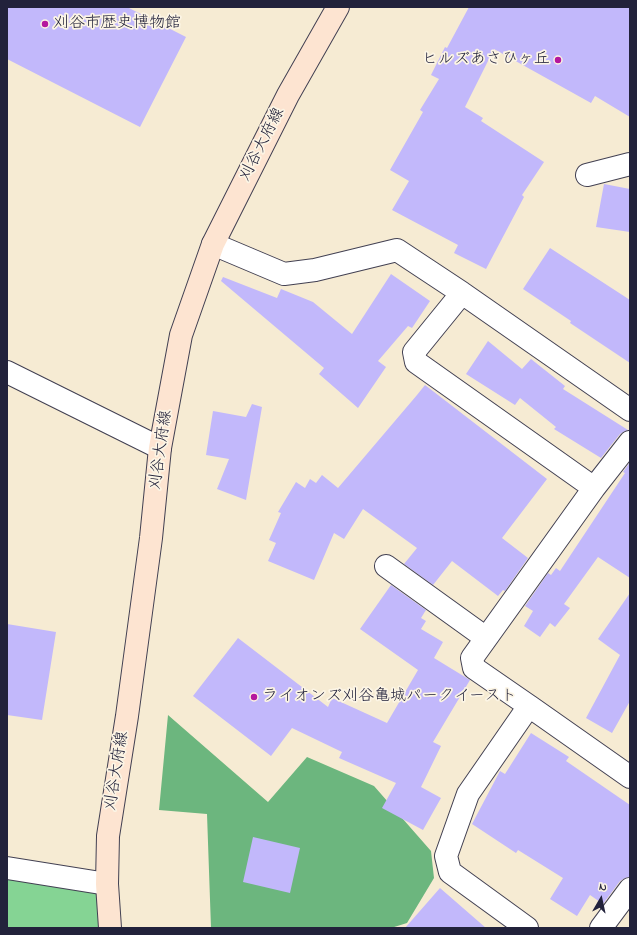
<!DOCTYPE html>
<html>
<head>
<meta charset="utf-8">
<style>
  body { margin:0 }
  #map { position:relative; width:637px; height:935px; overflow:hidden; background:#f6ebd3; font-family:"Indie Flower",sans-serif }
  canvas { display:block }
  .frame { position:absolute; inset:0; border:8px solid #22223b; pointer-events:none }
  .north { position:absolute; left:581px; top:879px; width:40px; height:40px; -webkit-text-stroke:3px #fcf5e5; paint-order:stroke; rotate:9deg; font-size:11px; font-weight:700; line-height:16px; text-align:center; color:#22223b }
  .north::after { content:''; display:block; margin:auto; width:14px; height:18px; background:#22223b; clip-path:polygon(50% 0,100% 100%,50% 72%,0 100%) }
</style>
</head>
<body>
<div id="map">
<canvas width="637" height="935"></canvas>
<div class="frame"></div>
<div class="north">N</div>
</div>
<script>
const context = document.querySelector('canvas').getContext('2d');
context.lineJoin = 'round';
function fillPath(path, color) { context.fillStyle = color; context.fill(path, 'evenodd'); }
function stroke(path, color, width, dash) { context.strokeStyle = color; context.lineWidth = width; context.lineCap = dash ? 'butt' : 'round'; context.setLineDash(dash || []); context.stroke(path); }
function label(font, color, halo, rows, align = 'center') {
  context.font = font + ' "Indie Flower","Klee One",sans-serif'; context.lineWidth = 3.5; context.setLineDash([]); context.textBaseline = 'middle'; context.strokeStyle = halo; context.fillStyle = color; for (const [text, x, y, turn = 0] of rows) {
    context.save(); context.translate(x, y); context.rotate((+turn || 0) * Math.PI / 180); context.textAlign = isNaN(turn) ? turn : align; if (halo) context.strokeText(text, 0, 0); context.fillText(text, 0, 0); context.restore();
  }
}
const green = new Path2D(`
  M 7,868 L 107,884 L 110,928 L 7,928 Z`);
const forest = new Path2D(`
  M 168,715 L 268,802 L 307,757 L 374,786 L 431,851 L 434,878 L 407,923 L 391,928 L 211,928 L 207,814 L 159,810 Z`);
const building = new Path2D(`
  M 7,7 L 127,7 L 186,37 L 140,127 L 7,59 Z
  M 469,7 L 630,7 L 630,117 L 595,96 L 591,103 L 494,49 L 465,107 L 483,118 L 481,121 L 544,162 L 522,195 L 524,197 L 486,269 L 454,253 L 458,245 L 392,210 L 409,181 L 390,170 L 423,112 L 420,110 L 439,79 L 431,75 L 445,47 L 447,48 Z
  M 604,184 L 630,189 L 630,232 L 596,227 Z
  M 550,248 L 630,300 L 630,363 L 570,323 L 571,321 L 523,289 Z
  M 391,274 L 430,301 L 412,328 L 408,326 L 378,361 L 386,367 L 358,408 L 319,374 L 324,368 L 221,281 L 223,277 L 277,298 L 281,289 L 313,302 L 352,334 Z
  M 488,341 L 522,369 L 531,359 L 565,386 L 563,389 L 628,430 L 625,431 L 620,434 L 601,458 L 554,429 L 556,427 L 520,398 L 515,405 L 466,374 Z
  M 425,385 L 547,479 L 502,538 L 528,558 L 505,591 L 503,590 L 498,596 L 452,561 L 433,585 L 404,564 L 417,548 L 363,509 L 344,539 L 334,533 L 314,580 L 268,561 L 276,543 L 269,540 L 281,513 L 278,512 L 296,482 L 305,488 L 310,479 L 316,483 L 322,475 L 338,488 L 417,395 Z
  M 252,404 L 262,407 L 246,500 L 217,489 L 229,459 L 206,455 L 213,411 L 246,417 Z
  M 630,462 L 630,578 L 598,557 L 564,604 L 570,608 L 555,627 L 550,623 L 540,637 L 524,626 L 533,611 L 525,606 L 548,573 L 551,575 L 556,568 L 560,571 L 625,473 L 623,472 Z
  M 391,585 L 426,610 L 421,618 L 426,621 L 421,629 L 443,642 L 434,658 L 470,680 L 433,742 L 441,746 L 421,787 L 441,798 L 423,830 L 382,808 L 396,783 L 339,758 L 342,752 L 292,728 L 271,756 L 193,696 L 238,638 L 328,707 L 332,698 L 387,723 L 418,670 L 360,629 Z
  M 630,593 L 630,701 L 612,733 L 586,718 L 620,655 L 598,639 Z
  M 7,624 L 56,632 L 42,720 L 7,715 Z
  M 531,733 L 569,757 L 566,761 L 630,805 L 630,877 L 625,878 L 620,881 L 603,904 L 590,895 L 577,916 L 550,899 L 563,878 L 518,850 L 516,853 L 472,824 L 500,771 L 505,774 Z
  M 253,837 L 300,848 L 290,893 L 243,882 Z
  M 440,888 L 486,928 L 405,928 Z`);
const street = new Path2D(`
  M 587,175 L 630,164
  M 213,244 L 284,274 L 315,270 L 397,250 L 462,293
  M 7,372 L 160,448
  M 594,488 L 416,362 L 414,352 L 462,293 L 630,410
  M 386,566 L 486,638
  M 529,706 L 474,668 L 472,658 L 594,488 L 630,442
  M 7,868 L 107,884
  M 527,928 L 450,872 L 446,856 L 468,794 L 529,706 L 630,777
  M 601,928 L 630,889`);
const secondary = new Path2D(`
  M 110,928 L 107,884 L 108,836 L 127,716 L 151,538 L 160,448 L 181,335 L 213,244 L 288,95 L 338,7`);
const markers = [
  [45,24,4,"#b5179e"],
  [558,60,4,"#b5179e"],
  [254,697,4,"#b5179e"]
];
const poiNames = [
  ["刈谷市歴史博物館",53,24],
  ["ヒルズあさひヶ丘",550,60,"right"],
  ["ライオンズ刈谷亀城パークイースト",262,697]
];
const streetNames = [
  ["刈谷大府線",263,145,-63],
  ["刈谷大府線",162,450,-82],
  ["刈谷大府線",118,771,-81]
];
fillPath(green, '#85d494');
fillPath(forest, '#6cb67e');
fillPath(building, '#c2b8fb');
stroke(street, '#424052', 24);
stroke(secondary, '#424052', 24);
stroke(street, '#fff', 22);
stroke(secondary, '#fde4d1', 22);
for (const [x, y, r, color] of markers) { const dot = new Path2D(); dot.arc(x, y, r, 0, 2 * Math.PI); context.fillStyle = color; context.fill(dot); stroke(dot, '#fcf5e5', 1.5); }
label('16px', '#22223b', '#fcf5e5', poiNames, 'left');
label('16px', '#22223b', '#fcf5e5', streetNames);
</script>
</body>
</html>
